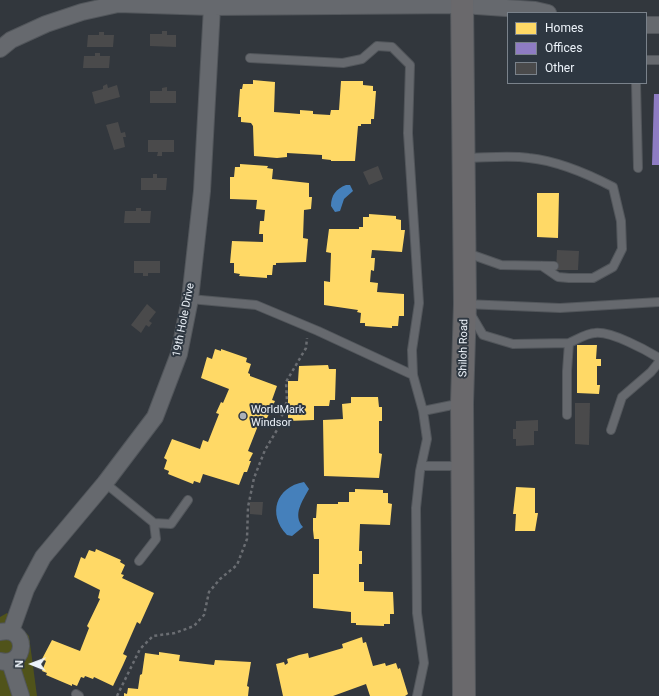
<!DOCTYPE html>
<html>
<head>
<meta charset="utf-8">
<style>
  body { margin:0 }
  #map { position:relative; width:659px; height:696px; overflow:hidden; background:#32373d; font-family:Roboto,sans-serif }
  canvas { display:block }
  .legend { position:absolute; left:507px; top:12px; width:140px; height:72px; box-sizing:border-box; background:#2e3741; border:1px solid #7a828b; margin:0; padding:5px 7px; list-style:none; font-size:12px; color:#edf3fa }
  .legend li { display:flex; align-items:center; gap:8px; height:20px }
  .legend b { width:20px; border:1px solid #7a828b }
  .north { position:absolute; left:12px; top:644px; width:40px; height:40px; -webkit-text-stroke:3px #2e3741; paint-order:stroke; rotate:271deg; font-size:11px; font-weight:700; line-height:16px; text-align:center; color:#edf3fa }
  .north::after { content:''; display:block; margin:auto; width:14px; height:18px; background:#edf3fa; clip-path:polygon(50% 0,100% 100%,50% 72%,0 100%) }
</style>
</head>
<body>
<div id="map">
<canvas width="659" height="696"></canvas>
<ul class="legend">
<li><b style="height:11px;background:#ffd966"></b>Homes</li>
<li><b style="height:11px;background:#8e7cc3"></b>Offices</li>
<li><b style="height:11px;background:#4a4a4b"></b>Other</li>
</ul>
<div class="north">N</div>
</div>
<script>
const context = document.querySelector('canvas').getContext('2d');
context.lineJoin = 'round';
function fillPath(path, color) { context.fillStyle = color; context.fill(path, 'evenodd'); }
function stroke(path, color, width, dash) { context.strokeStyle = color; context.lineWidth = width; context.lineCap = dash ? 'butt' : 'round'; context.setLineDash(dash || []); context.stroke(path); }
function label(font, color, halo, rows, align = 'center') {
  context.font = font + ' Roboto,sans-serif'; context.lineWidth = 4; context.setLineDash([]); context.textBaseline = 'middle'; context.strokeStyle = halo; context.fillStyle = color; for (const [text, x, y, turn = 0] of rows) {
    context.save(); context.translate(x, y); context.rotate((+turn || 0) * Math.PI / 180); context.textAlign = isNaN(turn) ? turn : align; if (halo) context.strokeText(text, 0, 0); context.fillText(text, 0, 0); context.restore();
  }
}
const green = new Path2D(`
  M 7,613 L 29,636 L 37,696 L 0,696 L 0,617 Z`);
const water = new Path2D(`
  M 346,185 L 350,185 L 353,191 L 344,199 L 340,211 L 335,212 L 331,206 C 331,195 336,189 346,185 Z
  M 304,482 L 309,489 C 303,500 292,515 303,527 L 292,536 L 287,535 C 267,514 276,487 304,482 Z`);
const homes = new Path2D(`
  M 253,80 L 275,82 L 274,112 L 300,114 L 300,110 L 313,111 L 313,114 L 330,115 L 331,110 L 339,110 L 341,81 L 363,81 L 363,85 L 373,86 L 373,91 L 376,91 L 374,119 L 371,119 L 371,124 L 361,124 L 361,126 L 358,126 L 355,161 L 331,161 L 331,160 L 322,159 L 322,155 L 287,153 L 287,157 L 277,158 L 254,156 L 253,126 L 251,123 L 241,122 L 241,117 L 238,117 L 240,89 L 242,89 L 243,84 L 253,84 Z
  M 240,164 L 268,166 L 267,168 L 273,169 L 272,179 L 309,183 L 309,197 L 312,197 L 311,209 L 304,210 L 303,238 L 308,239 L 306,262 L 276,263 L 276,265 L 273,265 L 272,275 L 267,275 L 267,278 L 239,276 L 240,274 L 234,273 L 234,263 L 230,263 L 232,241 L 263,242 L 263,234 L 259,234 L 260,221 L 264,221 L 265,210 L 256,209 L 257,200 L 230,199 L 230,177 L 234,177 L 235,167 L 240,167 Z
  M 537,193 L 559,193 L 558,238 L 537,237 Z
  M 369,214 L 396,216 L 396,219 L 401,220 L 401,230 L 405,230 L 402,252 L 372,250 L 371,258 L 375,258 L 374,271 L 371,270 L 370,282 L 378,283 L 377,292 L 404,294 L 404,316 L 399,316 L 398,326 L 392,326 L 392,328 L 365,326 L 365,323 L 360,323 L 361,313 L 357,312 L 358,310 L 324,305 L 324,281 L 330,282 L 331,253 L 326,252 L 329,229 L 359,229 L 359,227 L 363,227 L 363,217 L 369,217 Z
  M 577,345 L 597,345 L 596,359 L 601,359 L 601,366 L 597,366 L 597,385 L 600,385 L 599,394 L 577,393 Z
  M 215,349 L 221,351 L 221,349 L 247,358 L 246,362 L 251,364 L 248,373 L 250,374 L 250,376 L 277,386 L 272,400 L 275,401 L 270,412 L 266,420 L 261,418 L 248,451 L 253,453 L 249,461 L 251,461 L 247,472 L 244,472 L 239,485 L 203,474 L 200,483 L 194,481 L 193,484 L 168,474 L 169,471 L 164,469 L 167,460 L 164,458 L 172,439 L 200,449 L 203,440 L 208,442 L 219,414 L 216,413 L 221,402 L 223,403 L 229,389 L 201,378 L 207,357 L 212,359 Z
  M 328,365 L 329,369 L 336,369 L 335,400 L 330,400 L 329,406 L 314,406 L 314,420 L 288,421 L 288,381 L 298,381 L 299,366 Z
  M 351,397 L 378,397 L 379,407 L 382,407 L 382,421 L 379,421 L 379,453 L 382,454 L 379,478 L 324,476 L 323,420 L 343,419 L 342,404 L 351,403 Z
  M 516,487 L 535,488 L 535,513 L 538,513 L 535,531 L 515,531 L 516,514 L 513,514 Z
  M 355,489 L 383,490 L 383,493 L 388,493 L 388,503 L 392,504 L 390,525 L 360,524 L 359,551 L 362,551 L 362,564 L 359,564 L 359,582 L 364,582 L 364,591 L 393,592 L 394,614 L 390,614 L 390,624 L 384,624 L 384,626 L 356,625 L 356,623 L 351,623 L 351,612 L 313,608 L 313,574 L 319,574 L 319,539 L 314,539 L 313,530 L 313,518 L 316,518 L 317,504 L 338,504 L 338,502 L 349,502 L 349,492 L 355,492 Z
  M 96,549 L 121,560 L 120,562 L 125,565 L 121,574 L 124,575 L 122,578 L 154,593 L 140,624 L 137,622 L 123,654 L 127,656 L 123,665 L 113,686 L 94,677 L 93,679 L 85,676 L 84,678 L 81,677 L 77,686 L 72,684 L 72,686 L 46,675 L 47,673 L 42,671 L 46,661 L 42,659 L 52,640 L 80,651 L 89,628 L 87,626 L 100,599 L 98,598 L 100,590 L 74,577 L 81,557 L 85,559 L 89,550 L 95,552 Z
  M 362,637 L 363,643 L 366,642 L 373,666 L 385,663 L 386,666 L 396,663 L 398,669 L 400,668 L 408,694 L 405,696 L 370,696 L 366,684 L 333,696 L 283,696 L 276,664 L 284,662 L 285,665 L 288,663 L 287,659 L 299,655 L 308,653 L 309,658 L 343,648 L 342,644 Z
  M 159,652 L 180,655 L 179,661 L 214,665 L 215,660 L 251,662 L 247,686 L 249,687 L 248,696 L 124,696 L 124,693 L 127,694 L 128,688 L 138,689 L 140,675 L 142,674 L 145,653 L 159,655 Z`);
const offices = new Path2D(`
  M 654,94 L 659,94 L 659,165 L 652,165 Z`);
const building = new Path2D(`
  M 162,31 L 167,31 L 167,35 L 176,35 L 176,47 L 150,46 L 150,34 L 162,34 Z
  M 99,32 L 104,32 L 104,35 L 114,35 L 113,47 L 87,47 L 88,35 L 99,35 Z
  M 95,53 L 100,53 L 100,56 L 110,56 L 109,68 L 83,68 L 84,56 L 95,56 Z
  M 107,84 L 108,88 L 117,85 L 120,97 L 95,104 L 92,92 L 103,89 L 103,86 Z
  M 167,87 L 167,91 L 176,91 L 176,103 L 150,103 L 150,91 L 162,91 L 162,88 Z
  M 118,122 L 121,133 L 125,132 L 126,137 L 123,137 L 125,147 L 114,150 L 106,125 Z
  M 148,140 L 174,140 L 174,152 L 162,152 L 162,156 L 157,156 L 158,152 L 148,152 Z
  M 378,166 L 383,179 L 369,185 L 363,172 Z
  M 153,174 L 157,174 L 157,178 L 167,178 L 166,190 L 141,190 L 141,178 L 153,178 Z
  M 136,208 L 141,208 L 141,211 L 151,211 L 150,223 L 124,223 L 125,211 L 136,211 Z
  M 557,250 L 579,251 L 578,270 L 556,270 Z
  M 134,261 L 160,261 L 160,273 L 148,273 L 148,276 L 143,276 L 143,273 L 134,273 Z
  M 147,304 L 156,312 L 149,321 L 152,323 L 149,327 L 146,325 L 141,333 L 131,325 Z
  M 575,403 L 590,403 L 589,445 L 575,444 Z
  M 538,420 L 538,431 L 534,431 L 534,445 L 516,446 L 516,439 L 513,439 L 513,429 L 516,429 L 516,421 Z
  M 250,502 L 263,502 L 262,515 L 250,514 Z`);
const path = new Path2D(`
  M 117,696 L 140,649 L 153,636 L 175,633 L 194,626 L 204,615 L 209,592 L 220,579 L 237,565 L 247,539 L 248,507 L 254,478 L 265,450 L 277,430 L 287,401 L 286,382 L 306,348 L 307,338`);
const lane = new Path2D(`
  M 250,58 L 343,63 L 362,59 L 377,46 L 392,47 L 410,65 L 408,133 L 419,303 L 412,350 L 413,375 L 423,411 L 427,439 L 420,471 L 416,508 L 417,613 L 424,663 L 417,696
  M 646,60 L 659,60
  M 636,83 L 638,168
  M 464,158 C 485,158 508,155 529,158 C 558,161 588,174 613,187 L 621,221 L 622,249 L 613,267 L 593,278 L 569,278 L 558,277 L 542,266
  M 467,253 L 501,265 L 554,266
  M 190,299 L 256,305 L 318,331 L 413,375
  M 465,304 L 560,308 L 659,302
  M 470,313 L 483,335 L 513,344 L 569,343 L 567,371 L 567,415
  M 569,343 C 576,340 587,333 595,333 C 611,331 646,350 659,358
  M 423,411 L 462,403
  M 611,430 L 622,397 L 651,372 L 659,362
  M 421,466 L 462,466
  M 105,483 L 154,523 L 171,524 L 188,500
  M 139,561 L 156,539 L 154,523
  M 76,694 L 79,696`);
const street = new Path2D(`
  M 646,25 L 659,25
  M 0,49 L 11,40 L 46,24 L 82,12 L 118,4 L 212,7 L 462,5 L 535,10 L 548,13
  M 11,631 L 26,589 L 43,557 L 105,483 L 155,417 L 179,354 L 190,299 L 202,191 L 212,7
  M 0,661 C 27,668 29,625 0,632
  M 10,662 L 21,696`);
const secondary = new Path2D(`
  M 462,0 L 465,304 L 462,403 L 464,696`);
const markers = [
  [243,416,4,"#acb1b8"]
];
const streetNames = [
  ["19th Hole Drive",184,320,-79],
  ["Shiloh Road",464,348,-89]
];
const poiNames = [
  ["WorldMark",251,410],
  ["Windsor",251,423]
];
fillPath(green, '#50531a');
fillPath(water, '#4580bb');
fillPath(homes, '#ffd966');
fillPath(offices, '#8e7cc3');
fillPath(building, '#4a4a4b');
stroke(lane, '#52565b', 10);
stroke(street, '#52565b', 18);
stroke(secondary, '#52565b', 24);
stroke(path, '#6a6d72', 2.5, [3, 3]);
stroke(lane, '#66696e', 8);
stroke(street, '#66696e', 16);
stroke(secondary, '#6a696c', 22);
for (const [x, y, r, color] of markers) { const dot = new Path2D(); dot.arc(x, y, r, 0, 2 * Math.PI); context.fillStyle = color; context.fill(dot); stroke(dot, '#2e3741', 1.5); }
label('11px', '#edf3fa', '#2e3741', streetNames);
label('11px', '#edf3fa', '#2e3741', poiNames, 'left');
</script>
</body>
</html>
